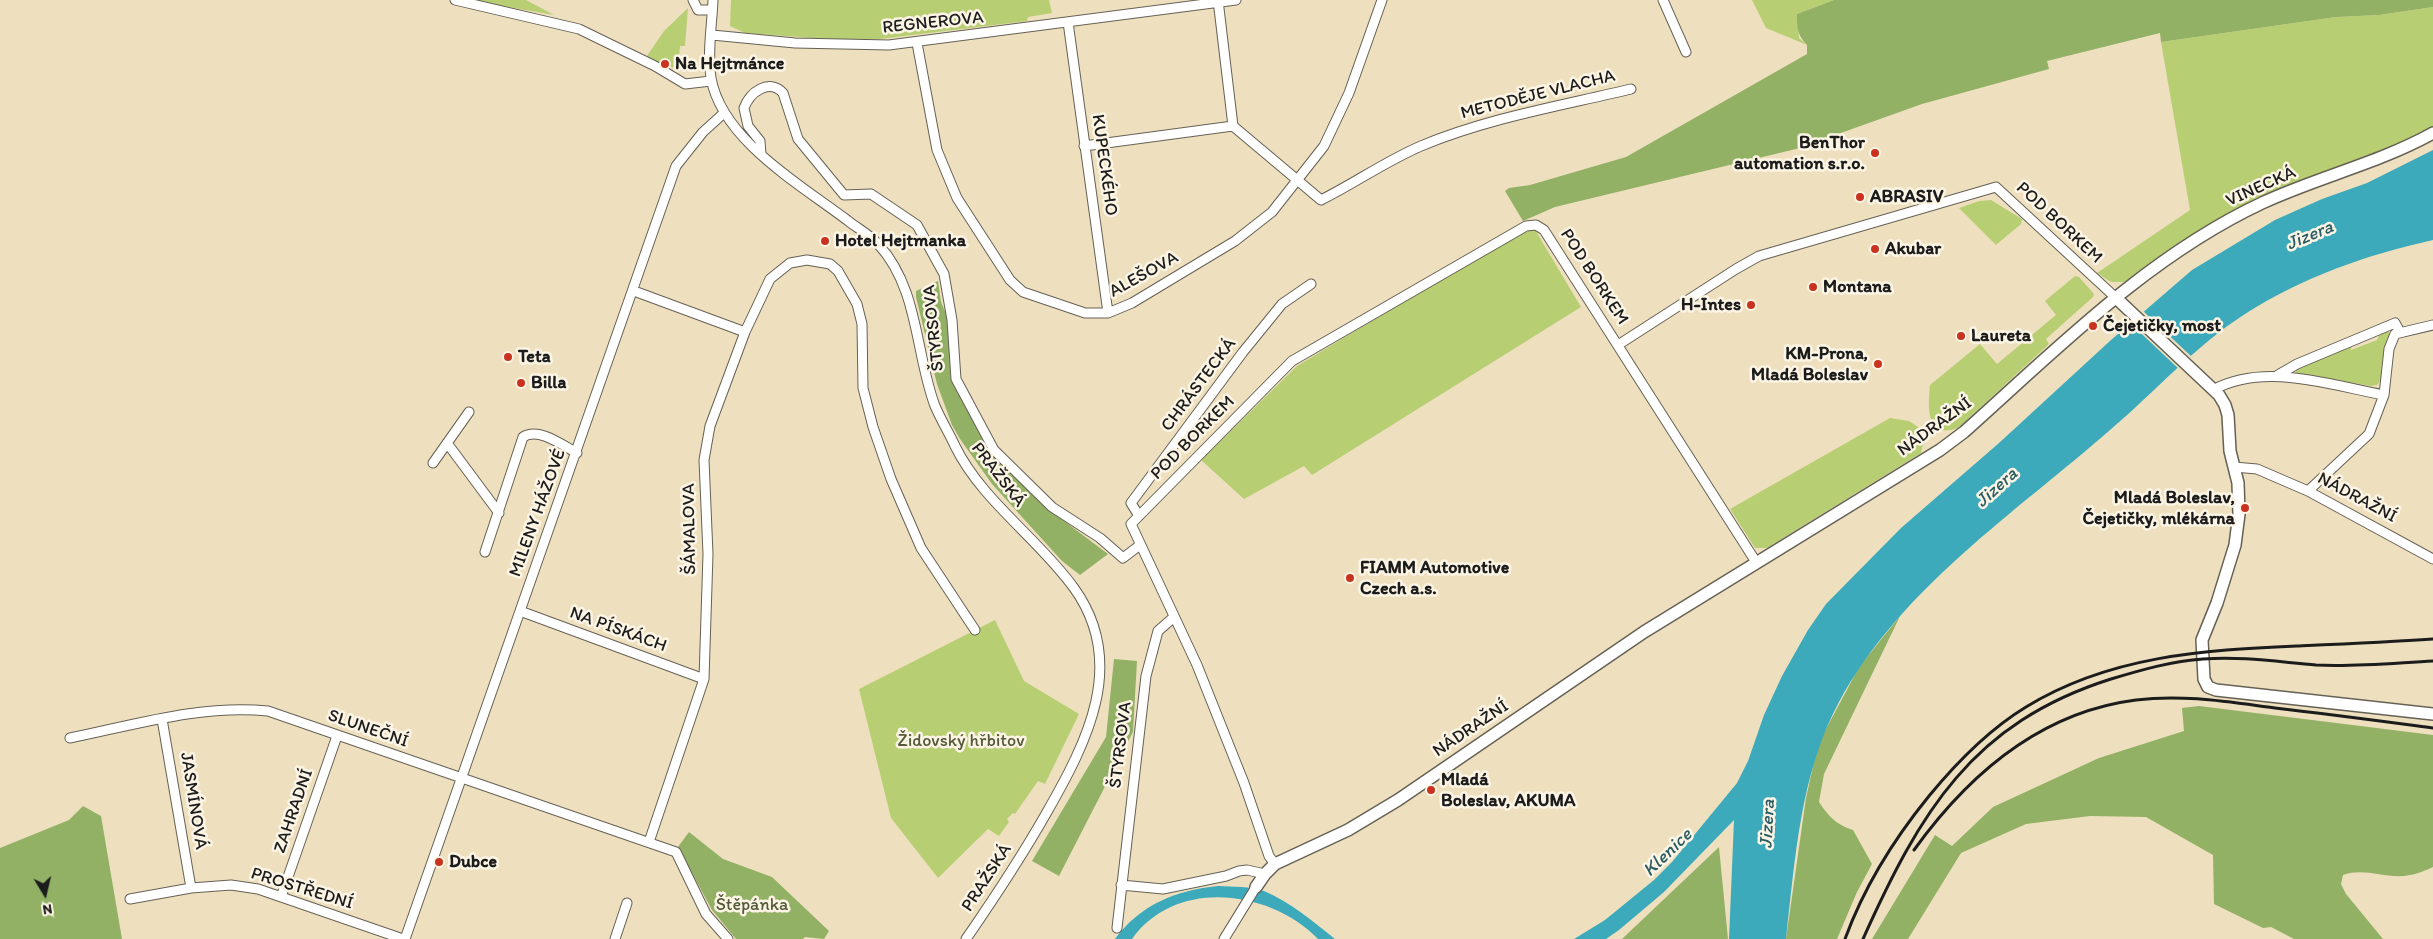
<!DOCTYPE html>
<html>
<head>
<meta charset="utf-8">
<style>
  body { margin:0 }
  #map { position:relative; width:2433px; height:939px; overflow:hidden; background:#eee0bf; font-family:Itim,sans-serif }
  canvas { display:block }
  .north { position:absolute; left:20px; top:869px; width:50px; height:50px; -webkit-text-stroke:4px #fcf5e5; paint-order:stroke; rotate:171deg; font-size:14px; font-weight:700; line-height:20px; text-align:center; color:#1c1c1c }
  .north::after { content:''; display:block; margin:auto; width:18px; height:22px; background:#1c1c1c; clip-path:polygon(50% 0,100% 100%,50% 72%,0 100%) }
</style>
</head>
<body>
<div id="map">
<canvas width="2433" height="939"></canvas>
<div class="north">N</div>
</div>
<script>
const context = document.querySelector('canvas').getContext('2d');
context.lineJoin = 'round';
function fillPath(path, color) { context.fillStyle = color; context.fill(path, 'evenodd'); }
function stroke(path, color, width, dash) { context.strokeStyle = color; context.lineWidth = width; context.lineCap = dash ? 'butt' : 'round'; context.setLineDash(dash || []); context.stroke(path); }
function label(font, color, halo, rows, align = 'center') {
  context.font = font + ' Itim,sans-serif'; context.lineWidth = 5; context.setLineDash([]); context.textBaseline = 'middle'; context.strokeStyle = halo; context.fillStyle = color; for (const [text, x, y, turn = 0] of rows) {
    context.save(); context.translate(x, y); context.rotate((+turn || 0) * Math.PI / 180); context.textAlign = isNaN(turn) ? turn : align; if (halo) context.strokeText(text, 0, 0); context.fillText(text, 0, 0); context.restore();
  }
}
const green = new Path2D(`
  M 468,0 L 526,0 L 554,15 Z
  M 731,0 L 1049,0 L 1052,13 L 1028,17 L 1027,21 L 880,39 L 828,39 L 745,33 L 730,26 Z
  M 1752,0 L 1834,0 L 1797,14 L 1799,38 L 1807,45 L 1766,28 Z
  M 2433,7 L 2433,126 L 2395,145 L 2256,198 L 2187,240 L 2124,282 L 2111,282 L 2097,273 L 2190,210 L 2161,42 L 2336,17 L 2379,15 Z
  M 688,8 L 685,46 L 680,46 L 679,59 L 673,68 L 664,62 L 661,65 L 647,56 L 664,31 Z
  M 1991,200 L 2022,219 L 2021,224 L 1996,245 L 1959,208 L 1979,201 Z
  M 1534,228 L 1581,307 L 1312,475 L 1304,466 L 1244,499 L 1201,460 L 1297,366 L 1473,260 Z
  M 2075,276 L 2079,277 L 2094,294 L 2093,297 L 2046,339 L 2049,344 L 1958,428 C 1925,440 1928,406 1930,385 L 1980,344 L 1997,364 L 2056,315 L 2045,301 Z
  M 2386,330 L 2390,334 C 2383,348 2387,376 2377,385 L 2371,386 L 2296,373 L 2296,369 L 2352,344 L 2351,350 L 2377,340 L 2381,331 Z
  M 1890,418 L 1909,421 L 1921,429 L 1924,440 L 1921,453 L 1767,548 L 1755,548 L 1730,509 Z
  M 995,620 L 1024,681 L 1079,714 L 1045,784 L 1038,781 L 1015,814 L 1013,813 L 1007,819 L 1009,822 L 999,836 L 988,829 L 938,878 L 891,818 L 859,689 Z`);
const forest = new Path2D(`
  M 1834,0 L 2433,0 L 2433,7 L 2379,15 L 2336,17 L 2161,42 L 2160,33 L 2047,61 L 2049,69 L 1922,104 L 1796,149 L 1555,207 L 1523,221 L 1505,191 L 1509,188 L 1530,185 L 1626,157 L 1807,54 L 1807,45 C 1797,35 1797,27 1797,14 Z
  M 938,281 L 941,302 L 947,316 L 951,380 L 991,452 L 1044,506 L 1108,554 L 1080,575 L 1062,561 L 992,484 L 960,439 L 952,425 L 937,384 L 916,297 L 916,291 Z
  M 1900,616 L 1824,774 L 1819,802 C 1828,816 1837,825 1853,830 L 1872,864 L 1857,892 L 1837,939 L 1786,939 L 1806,798 L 1818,744 L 1859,667 Z
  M 1114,659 L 1137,661 L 1133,732 L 1059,876 L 1032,861 L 1106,737 Z
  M 2199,706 L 2433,735 L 2433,867 C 2426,870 2418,874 2410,875 C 2388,880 2365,867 2343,875 L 2341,884 L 2346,894 L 2383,939 L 2294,939 L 2271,927 L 2263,928 L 2214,904 L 2213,855 L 2146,817 L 2090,816 L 2026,824 L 1961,853 L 1908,939 L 1872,939 L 1935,835 L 1952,846 L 1993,807 L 2099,758 L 2184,731 L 2182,708 Z
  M 83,806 L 101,816 L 122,939 L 0,939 L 0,848 L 69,820 Z
  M 689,832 L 723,859 L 772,877 L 829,931 L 824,939 L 805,937 L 803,939 L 736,939 L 712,910 L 678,847 Z
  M 1719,847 L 1728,939 L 1622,939 Z`);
const water = new Path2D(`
  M 2433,150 L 2433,240 C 2366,255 2303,277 2245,314 C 2195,346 2155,392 2110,430 C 2015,513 1900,589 1839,702 C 1800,774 1795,860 1786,939 L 1729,939 L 1734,820 L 1664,892 L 1619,930 L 1606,939 L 1574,939 L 1605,920 L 1654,880 L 1672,862 L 1737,783 L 1748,761 L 1764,715 L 1782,676 L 1808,630 L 1826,604 L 1901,528 L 1999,443 L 2111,340 L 2192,270 L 2275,220 L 2322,199 L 2367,183 Z
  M 1218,886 C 1233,887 1250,886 1264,891 C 1290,902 1314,922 1335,939 L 1318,939 C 1271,890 1176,877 1132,939 L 1115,939 C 1140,905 1176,890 1218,886 Z`);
const pier = new Path2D(`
  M 2141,309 L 2193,358 L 2180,370 L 2128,321 Z`);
const minor = new Path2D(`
  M 455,0 L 579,29 L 655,66 L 685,84 L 711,81
  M 693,0 L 698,10 L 712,10
  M 713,0 C 712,25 707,53 711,78 C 722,140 801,185 847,220 C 857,228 870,235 878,244 C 919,288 915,353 935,406 C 941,420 949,433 955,446 C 982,501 1039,539 1074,588 C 1128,663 1087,742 1047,812 C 1022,856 995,897 966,939
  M 1218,0 L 1233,126 L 1321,200 C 1355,183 1386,161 1421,146 C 1488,118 1560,106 1631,89
  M 1663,0 L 1686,52
  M 1068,22 L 1108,313
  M 712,35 L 795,43 L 889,45 L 1236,0
  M 917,43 L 937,150 L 957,198 L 1010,280 L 1023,292 L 1085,313 L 1108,313 L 1132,303 L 1235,241 L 1272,212 L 1324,146 L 1349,93 L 1382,0
  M 1084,146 L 1233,126
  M 761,154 L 760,141 L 748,126 L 744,108 C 750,92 769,78 783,93 L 798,139 L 844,195 L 871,194 L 917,225 L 944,274 L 952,320 L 956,379 L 994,450 L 1052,507 L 1100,538 L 1123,558 L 1140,545
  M 634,291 L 745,332
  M 1618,345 L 1736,269 L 1759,256 L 1996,187 L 2115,297
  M 2278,375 L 2297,364 L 2395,323 L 2400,332
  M 2213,390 C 2265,362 2329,385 2384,395 L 2389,349 L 2395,334 L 2433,325
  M 447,443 L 499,513
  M 433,463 L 469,412
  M 2234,467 L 2257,469 L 2308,491 L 2433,559
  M 2308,491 L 2369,434 L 2384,395
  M 1139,516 L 1131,503 L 1243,352 L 1282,304 L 1311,284
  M 485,552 L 523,437 C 539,427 562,445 577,453
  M 520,611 L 704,679
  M 162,719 L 191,888
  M 70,738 C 134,725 203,704 268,711 L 676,852 L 706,914 L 728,939
  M 649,842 L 704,679 L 708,554 L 704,460 L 710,426 L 745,332 L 770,279 L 790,263 L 807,260 L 830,264 L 838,271 L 857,304 L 862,324 L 863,388 L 873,427 L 891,479 L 921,548 L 975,630
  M 1275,864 L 1269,856 L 1244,783 L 1197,665 L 1131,524 L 1292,361 L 1526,226 L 1536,225 L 1544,230 L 1756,562
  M 1121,885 L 1163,889 L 1226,876 L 1239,871 L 1247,870 L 1265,874
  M 281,897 L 337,736
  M 130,899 L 191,888 L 231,885 L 258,889 L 403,939
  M 1117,928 L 1146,676 L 1158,631 L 1174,617
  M 405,939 L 676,166 L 703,132 L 724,113
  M 615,939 L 627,903
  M 1224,939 L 1256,887`);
const tertiary = new Path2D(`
  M 2115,297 L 2219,395 L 2225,405 L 2228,415 L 2230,451 L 2238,483 L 2239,514 L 2235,545 L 2217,603 L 2202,640 L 2204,679 L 2208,687 L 2216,690 L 2433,714
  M 1256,887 L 1265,874 L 1275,864 L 1348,830 L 1398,800 L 1644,632 L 1940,450 L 1964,432 C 2057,349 2147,257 2262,203 C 2318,177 2379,163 2433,133`);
const rail = new Path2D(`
  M 1914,850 C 1968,775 2041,712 2136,700 C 2183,694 2229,702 2275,708 C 2328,714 2380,721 2433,728
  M 1845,939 C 1864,887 1894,839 1929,796 C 1957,762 1988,730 2026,707 C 2109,656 2203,650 2297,646 C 2342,644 2388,642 2433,639
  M 1863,939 C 1920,812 1972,723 2111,679 C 2141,670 2172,661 2203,659 C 2241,656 2279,662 2316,665 C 2355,667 2394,663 2433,661`);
const markers = [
  [665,64,5,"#c8321e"],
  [1875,153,5,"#c8321e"],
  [1860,197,5,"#c8321e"],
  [825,241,5,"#c8321e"],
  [1875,249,5,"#c8321e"],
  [1813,287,5,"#c8321e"],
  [1751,305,5,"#c8321e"],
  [2093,326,5,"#c8321e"],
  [1961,336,5,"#c8321e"],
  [508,357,5,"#c8321e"],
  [1878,364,5,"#c8321e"],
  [521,383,5,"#c8321e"],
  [2245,508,5,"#c8321e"],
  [1350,578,5,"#c8321e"],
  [1431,790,5,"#c8321e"],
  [439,862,5,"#c8321e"]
];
const streetNames = [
  ["REGNEROVA",933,23,-6],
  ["METODĚJE VLACHA",1538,95,-14],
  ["KUPECKÉHO",1104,165,82],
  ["VINECKÁ",2261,187,-24],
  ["POD BORKEM",2059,223,43],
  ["ALEŠOVA",1144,275,-29],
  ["POD BORKEM",1594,277,57],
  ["ŠTYRSOVA",934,328,-96],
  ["CHRÁSTECKÁ",1199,385,-53],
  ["NÁDRAŽNÍ",1935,427,-36],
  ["POD BORKEM",1193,438,-45],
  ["PRAŽSKÁ",998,475,52],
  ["NÁDRAŽNÍ",2357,498,28],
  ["MILENY HÁŽOVÉ",538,513,-70],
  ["ŠÁMALOVA",690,529,-91],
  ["NA PÍSKÁCH",618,630,20],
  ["SLUNEČNÍ",368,729,19],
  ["NÁDRAŽNÍ",1471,729,-34],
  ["ŠTYRSOVA",1121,745,-83],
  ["JASMÍNOVÁ",193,801,81],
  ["ZAHRADNÍ",294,811,-71],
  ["PRAŽSKÁ",987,878,-57],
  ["PROSTŘEDNÍ",302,889,17]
];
const poiNames = [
  ["Na Hejtmánce",675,64],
  ["BenThor",1865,143,"right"],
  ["automation s.r.o.",1865,164,"right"],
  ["ABRASIV",1870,197],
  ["Hotel Hejtmanka",835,241],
  ["Akubar",1885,249],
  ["Montana",1823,287],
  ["H-Intes",1741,305,"right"],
  ["Čejetičky, most",2103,326],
  ["Laureta",1971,336],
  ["KM-Prona,",1868,354,"right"],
  ["Mladá Boleslav",1868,375,"right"],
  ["Teta",518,357],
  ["Billa",531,383],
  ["Mladá Boleslav,",2235,498,"right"],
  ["Čejetičky, mlékárna",2235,519,"right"],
  ["FIAMM Automotive",1360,568],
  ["Czech a.s.",1360,589],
  ["Mladá",1441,780],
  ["Boleslav, AKUMA",1441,801],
  ["Dubce",449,862]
];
const parkNames = [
  ["Židovský hřbitov",961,741],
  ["Štěpánka",752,905]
];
const waterNames = [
  ["Jizera",2310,236,-23],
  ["Jizera",1997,488,-42],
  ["Jizera",1768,824,-87],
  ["Klenice",1668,853,-44]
];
fillPath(green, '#b8ce73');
fillPath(forest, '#92b165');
fillPath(water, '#3caabb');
fillPath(pier, '#eee0bf');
stroke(minor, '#666155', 11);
stroke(tertiary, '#666155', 14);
stroke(minor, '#fff', 9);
stroke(tertiary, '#fff', 11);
stroke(rail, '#1c1c1c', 3);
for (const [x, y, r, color] of markers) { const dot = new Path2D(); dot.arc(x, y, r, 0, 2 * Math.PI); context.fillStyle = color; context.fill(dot); stroke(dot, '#fcf5e5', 2); }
label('18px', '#1c1c1c', '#fcf5e5', streetNames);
label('bold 18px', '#1c1c1c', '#fcf5e5', poiNames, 'left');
label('18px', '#535a3a', '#fcf5e5', parkNames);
label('italic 19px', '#2a5c64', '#fcf5e5', waterNames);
</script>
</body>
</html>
